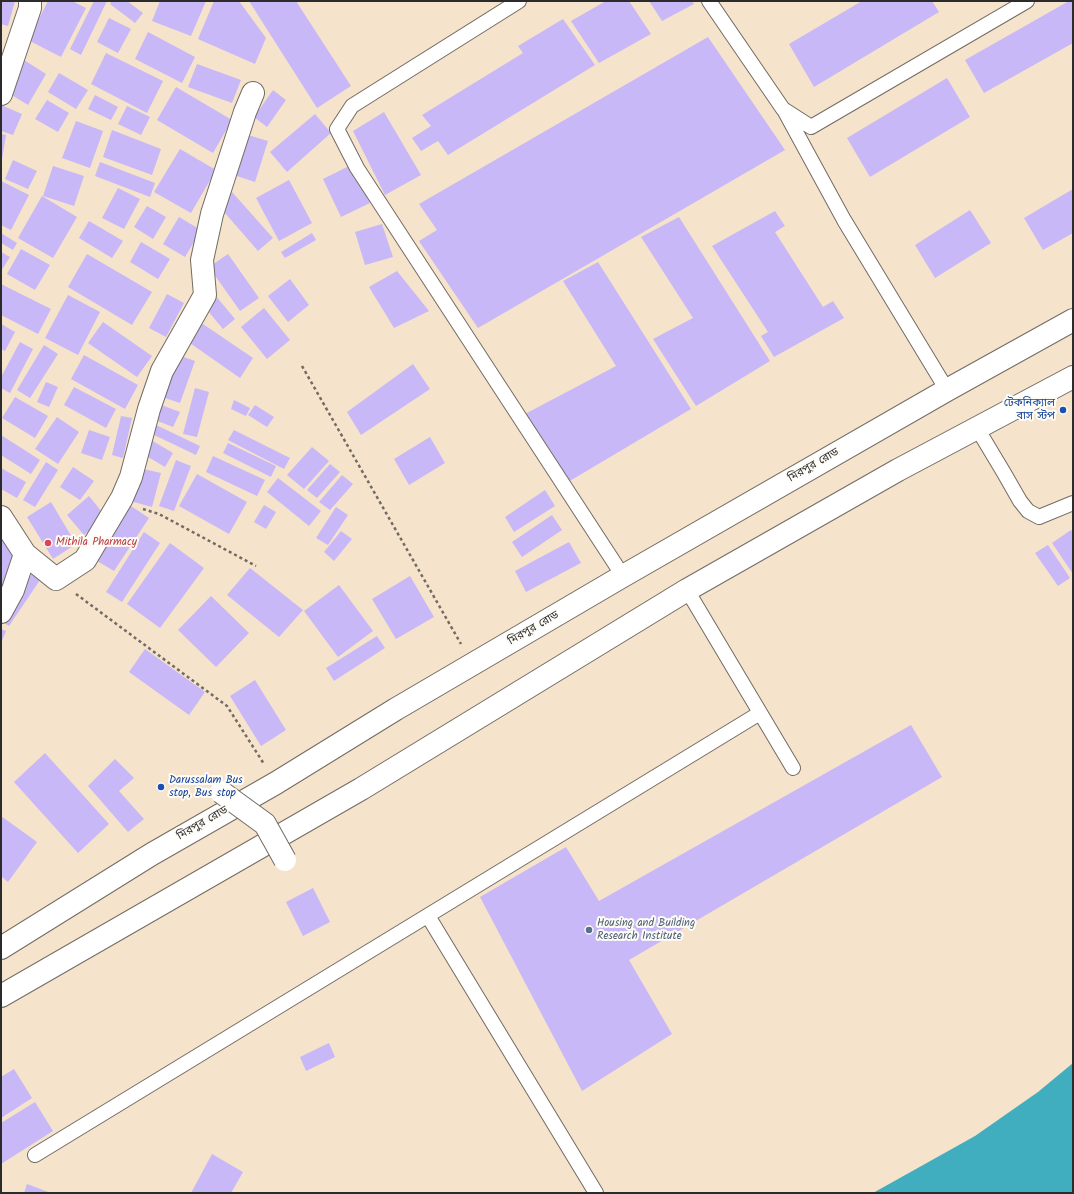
<!DOCTYPE html>
<html>
<head>
<meta charset="utf-8">
<style>
  body { margin:0 }
  #map { position:relative; width:1074px; height:1194px; overflow:hidden; background:#f5e3cb; font-family:Kalam,sans-serif }
  canvas { display:block }
  .frame { position:absolute; inset:0; border:2px solid #2b2b2b; pointer-events:none }
</style>
</head>
<body>
<div id="map">
<canvas width="1074" height="1194"></canvas>
<div class="frame"></div>
</div>
<script>
const context = document.querySelector('canvas').getContext('2d');
context.lineJoin = 'round';
function fillPath(path, color) { context.fillStyle = color; context.fill(path, 'evenodd'); }
function stroke(path, color, width, dash) { context.strokeStyle = color; context.lineWidth = width; context.lineCap = dash ? 'butt' : 'round'; context.setLineDash(dash || []); context.stroke(path); }
function label(font, color, halo, rows, align = 'center') {
  context.font = font + ' Kalam,"Noto Sans Bengali",sans-serif'; context.lineWidth = 4; context.setLineDash([]); context.textBaseline = 'middle'; context.strokeStyle = halo; context.fillStyle = color; for (const [text, x, y, turn = 0] of rows) {
    context.save(); context.translate(x, y); context.rotate((+turn || 0) * Math.PI / 180); context.textAlign = isNaN(turn) ? turn : align; if (halo) context.strokeText(text, 0, 0); context.fillText(text, 0, 0); context.restore();
  }
}
const water = new Path2D(`
  M 1073,1063 L 1073,1193 L 873,1193 L 975,1136 L 1038,1092 Z`);
const building = new Path2D(`
  M 1,1 L 15,1 L 8,26 L 1,24 Z
  M 48,1 L 72,1 L 86,8 L 61,57 L 28,40 Z
  M 94,1 L 107,1 L 81,55 L 70,49 Z
  M 112,1 L 127,1 L 143,13 L 135,23 L 110,4 Z
  M 160,1 L 206,1 L 191,36 L 152,21 Z
  M 214,1 L 239,1 L 266,38 L 255,64 L 198,39 Z
  M 249,1 L 296,1 L 351,86 L 317,108 Z
  M 606,1 L 629,1 L 651,34 L 599,63 L 571,21 Z
  M 649,1 L 692,1 L 694,4 L 662,21 Z
  M 862,1 L 932,1 L 939,12 L 814,87 L 789,44 Z
  M 1069,1 L 1071,1 L 1073,4 L 1073,43 L 984,93 L 965,60 Z
  M 109,18 L 131,29 L 118,53 L 97,42 Z
  M 563,19 L 595,65 L 448,155 L 438,141 L 421,151 L 412,138 L 431,126 L 422,115 L 523,53 L 518,46 Z
  M 148,32 L 195,57 L 182,83 L 135,59 Z
  M 708,37 L 785,150 L 478,328 L 419,241 L 437,230 L 419,204 Z
  M 106,53 L 163,81 L 147,113 L 91,84 Z
  M 24,60 L 46,74 L 28,105 L 5,91 Z
  M 197,64 L 241,80 L 232,103 L 188,87 Z
  M 59,73 L 88,90 L 76,109 L 48,92 Z
  M 947,78 L 970,117 L 870,177 L 847,138 Z
  M 176,87 L 232,120 L 213,153 L 157,120 Z
  M 273,90 L 286,100 L 267,127 L 254,117 Z
  M 95,95 L 118,107 L 111,120 L 88,109 Z
  M 47,100 L 69,113 L 58,132 L 35,119 Z
  M 1,105 L 22,114 L 13,135 L 1,131 Z
  M 127,106 L 150,117 L 141,135 L 118,124 Z
  M 384,112 L 421,175 L 385,195 L 353,131 Z
  M 315,114 L 331,133 L 287,172 L 270,152 Z
  M 76,121 L 103,131 L 90,168 L 62,158 Z
  M 112,130 L 161,149 L 152,175 L 103,157 Z
  M 1,134 L 6,135 L 2,159 L 1,159 Z
  M 248,135 L 268,141 L 255,182 L 234,175 Z
  M 180,149 L 216,170 L 191,213 L 154,192 Z
  M 13,160 L 37,171 L 28,189 L 5,179 Z
  M 100,162 L 155,183 L 150,197 L 95,176 Z
  M 351,165 L 370,203 L 341,217 L 323,179 Z
  M 53,166 L 84,176 L 74,206 L 43,196 Z
  M 289,180 L 312,223 L 279,241 L 256,198 Z
  M 1,181 L 29,195 L 11,230 L 1,225 Z
  M 118,188 L 140,199 L 124,229 L 102,218 Z
  M 1073,189 L 1073,233 L 1043,250 L 1024,218 Z
  M 232,192 L 273,238 L 258,251 L 218,205 Z
  M 42,196 L 77,217 L 53,258 L 18,238 Z
  M 147,206 L 166,217 L 153,239 L 134,227 Z
  M 970,210 L 991,243 L 935,278 L 915,245 Z
  M 775,211 L 785,226 L 775,232 L 823,307 L 833,301 L 844,318 L 774,357 L 761,336 L 768,332 L 712,246 Z
  M 179,217 L 201,230 L 185,257 L 163,244 Z
  M 679,217 L 770,361 L 696,406 L 653,339 L 693,318 L 641,237 Z
  M 89,221 L 123,241 L 112,258 L 79,238 Z
  M 382,224 L 393,257 L 365,265 L 355,232 Z
  M 1,233 L 17,243 L 13,250 L 1,243 Z
  M 312,233 L 316,240 L 285,258 L 281,252 Z
  M 141,242 L 170,259 L 158,279 L 130,262 Z
  M 21,249 L 50,265 L 35,290 L 7,274 Z
  M 1,252 L 10,257 L 1,271 Z
  M 87,254 L 152,292 L 132,325 L 68,287 Z
  M 228,254 L 259,298 L 240,311 L 209,267 Z
  M 598,262 L 691,409 L 568,482 L 525,414 L 616,366 L 563,281 Z
  M 397,271 L 429,311 L 394,328 L 369,287 Z
  M 290,279 L 309,305 L 288,322 L 268,296 Z
  M 1,284 L 51,309 L 38,334 L 1,315 Z
  M 167,294 L 184,303 L 166,337 L 149,328 Z
  M 68,295 L 100,312 L 78,355 L 45,338 Z
  M 215,295 L 235,319 L 223,329 L 203,305 Z
  M 264,308 L 290,340 L 267,359 L 241,327 Z
  M 103,322 L 152,356 L 137,377 L 88,343 Z
  M 200,322 L 253,358 L 240,378 L 187,341 Z
  M 1,324 L 15,332 L 5,351 L 1,349 Z
  M 20,342 L 33,349 L 10,393 L 1,388 L 1,377 Z
  M 44,345 L 58,354 L 30,398 L 17,390 Z
  M 84,355 L 138,385 L 125,409 L 71,379 Z
  M 178,355 L 195,361 L 180,403 L 162,397 Z
  M 413,364 L 430,389 L 361,435 L 347,412 Z
  M 46,382 L 58,387 L 49,407 L 37,402 Z
  M 74,387 L 116,409 L 106,428 L 64,405 Z
  M 195,388 L 209,392 L 197,437 L 183,434 Z
  M 15,397 L 48,416 L 35,438 L 2,418 Z
  M 234,400 L 250,408 L 246,416 L 231,409 Z
  M 156,403 L 180,412 L 173,427 L 150,418 Z
  M 255,405 L 274,417 L 267,427 L 248,415 Z
  M 121,416 L 132,418 L 123,458 L 112,455 Z
  M 57,417 L 79,432 L 58,464 L 35,449 Z
  M 156,425 L 200,446 L 196,455 L 152,434 Z
  M 89,430 L 110,437 L 102,460 L 81,453 Z
  M 234,430 L 290,458 L 284,469 L 228,440 Z
  M 1,435 L 40,460 L 31,474 L 1,455 Z
  M 430,437 L 445,463 L 409,485 L 394,459 Z
  M 151,440 L 173,453 L 165,467 L 143,454 Z
  M 228,443 L 276,466 L 271,477 L 223,453 Z
  M 312,447 L 329,461 L 304,489 L 287,475 Z
  M 213,456 L 265,480 L 257,496 L 206,472 Z
  M 176,460 L 191,466 L 174,511 L 159,506 Z
  M 46,462 L 58,470 L 35,507 L 23,500 Z
  M 330,464 L 340,472 L 317,498 L 307,490 Z
  M 73,467 L 94,481 L 80,500 L 60,487 Z
  M 1,468 L 26,482 L 17,498 L 1,489 Z
  M 139,468 L 161,473 L 152,507 L 130,501 Z
  M 197,474 L 247,502 L 229,534 L 179,506 Z
  M 342,475 L 353,484 L 330,510 L 319,502 Z
  M 278,478 L 321,511 L 309,526 L 267,492 Z
  M 545,490 L 555,506 L 514,532 L 505,517 Z
  M 89,496 L 106,517 L 84,535 L 67,515 Z
  M 51,502 L 76,544 L 53,559 L 27,517 Z
  M 128,504 L 149,518 L 114,571 L 92,558 Z
  M 264,505 L 276,512 L 266,529 L 254,522 Z
  M 336,507 L 348,515 L 328,545 L 316,538 Z
  M 552,515 L 562,530 L 522,557 L 512,542 Z
  M 1,526 L 19,558 L 1,596 Z
  M 1071,530 L 1073,533 L 1073,574 L 1052,543 Z
  M 341,531 L 352,539 L 334,561 L 324,552 Z
  M 144,532 L 160,543 L 122,602 L 106,592 Z
  M 569,542 L 581,563 L 526,592 L 515,571 Z
  M 170,543 L 204,568 L 160,628 L 127,604 Z
  M 1048,545 L 1070,578 L 1058,586 L 1035,553 Z
  M 250,568 L 303,610 L 279,637 L 227,595 Z
  M 34,571 L 42,577 L 9,626 L 1,621 Z
  M 410,576 L 434,617 L 396,639 L 372,599 Z
  M 339,585 L 373,631 L 338,657 L 304,611 Z
  M 211,596 L 249,633 L 216,667 L 178,630 Z
  M 1,629 L 6,631 L 1,643 Z
  M 377,636 L 385,648 L 334,681 L 326,668 Z
  M 145,649 L 205,692 L 189,715 L 129,672 Z
  M 255,680 L 286,730 L 261,746 L 230,696 Z
  M 911,725 L 942,777 L 629,960 L 672,1034 L 582,1091 L 480,897 L 566,847 L 599,901 Z
  M 45,753 L 109,824 L 78,853 L 14,782 Z
  M 115,759 L 134,778 L 119,791 L 144,819 L 128,832 L 88,786 Z
  M 1,816 L 37,842 L 8,882 L 1,876 Z
  M 313,888 L 330,922 L 303,936 L 286,902 Z
  M 329,1043 L 335,1057 L 306,1071 L 300,1057 Z
  M 14,1069 L 32,1098 L 1,1118 L 1,1077 Z
  M 35,1102 L 53,1131 L 1,1164 L 1,1123 Z
  M 212,1154 L 243,1172 L 231,1193 L 191,1193 Z
  M 27,1184 L 51,1193 L 24,1193 Z`);
const path = new Path2D(`
  M 302,366 L 461,644
  M 143,509 L 159,514 L 256,566
  M 76,594 L 227,706 L 264,764`);
const service = new Path2D(`
  M 519,1 L 352,106 L 337,129 L 357,168 L 623,576
  M 709,1 L 783,109 L 811,127 L 1027,1
  M 784,110 L 844,220 L 947,390
  M 977,428 L 1004,473 L 1020,501 L 1028,511 L 1039,517 L 1073,503
  M 687,590 L 793,768
  M 428,916 L 596,1193
  M 35,1155 L 760,713`);
const minor = new Path2D(`
  M 1,94 L 30,8 L 30,1
  M 1,517 L 25,554 L 13,590 L 1,612
  M 25,554 L 56,579 L 85,560 L 122,498 L 131,477 L 149,409 L 162,371 L 205,295 L 202,260 L 212,214 L 245,112 L 253,93`);
const trunk = new Path2D(`
  M 1,948 L 152,854 L 276,783 L 396,709 L 623,576 L 947,390 L 1073,320
  M 1,996 L 361,789 L 687,590 L 898,470 L 1073,377`);
const pedestrianBridge = new Path2D(`
  M 221,792 L 265,824 L 285,860`);
const markers = [
  [1063,410,4,"#1a4fb4"],
  [48,543,4,"#e0444e"],
  [161,787,4,"#1a4fb4"],
  [589,930,4,"#5c6f8a"]
];
const transitNames = [
  ["টেকনিক্যাল",1055,404],
  ["বাস স্টপ",1055,417],
  ["Darussalam Bus",169,781,"left"],
  ["stop, Bus stop",169,794,"left"]
];
const streetNames = [
  ["মিরপুর রোড",814,466,-30],
  ["মিরপুর রোড",534,629,-30],
  ["মিরপুর রোড",203,824,-30]
];
const healthNames = [
  ["Mithila Pharmacy",56,543]
];
const serviceNames = [
  ["Housing and Building",597,924],
  ["Research Institute",597,937]
];
fillPath(water, '#40aebe');
fillPath(building, '#c8b8f7');
stroke(service, '#726b63', 16);
stroke(minor, '#726b63', 24);
stroke(trunk, '#726b63', 24);
stroke(path, '#726b63', 2.5, [3, 3]);
stroke(service, '#fff', 14);
stroke(minor, '#fff', 22);
stroke(trunk, '#fff', 22);
stroke(pedestrianBridge, '#726b63', 24, []);
stroke(pedestrianBridge, '#fff', 22);
for (const [x, y, r, color] of markers) { const dot = new Path2D(); dot.arc(x, y, r, 0, 2 * Math.PI); context.fillStyle = color; context.fill(dot); stroke(dot, '#fdfcf7', 1.5); }
label('11px', '#164399', '#fdfcf7', transitNames, 'right');
label('11px', '#2b2b2b', '#fdfcf7', streetNames);
label('11px', '#be3a42', '#fdfcf7', healthNames, 'left');
label('11px', '#4e5e75', '#fdfcf7', serviceNames, 'left');
</script>
</body>
</html>
